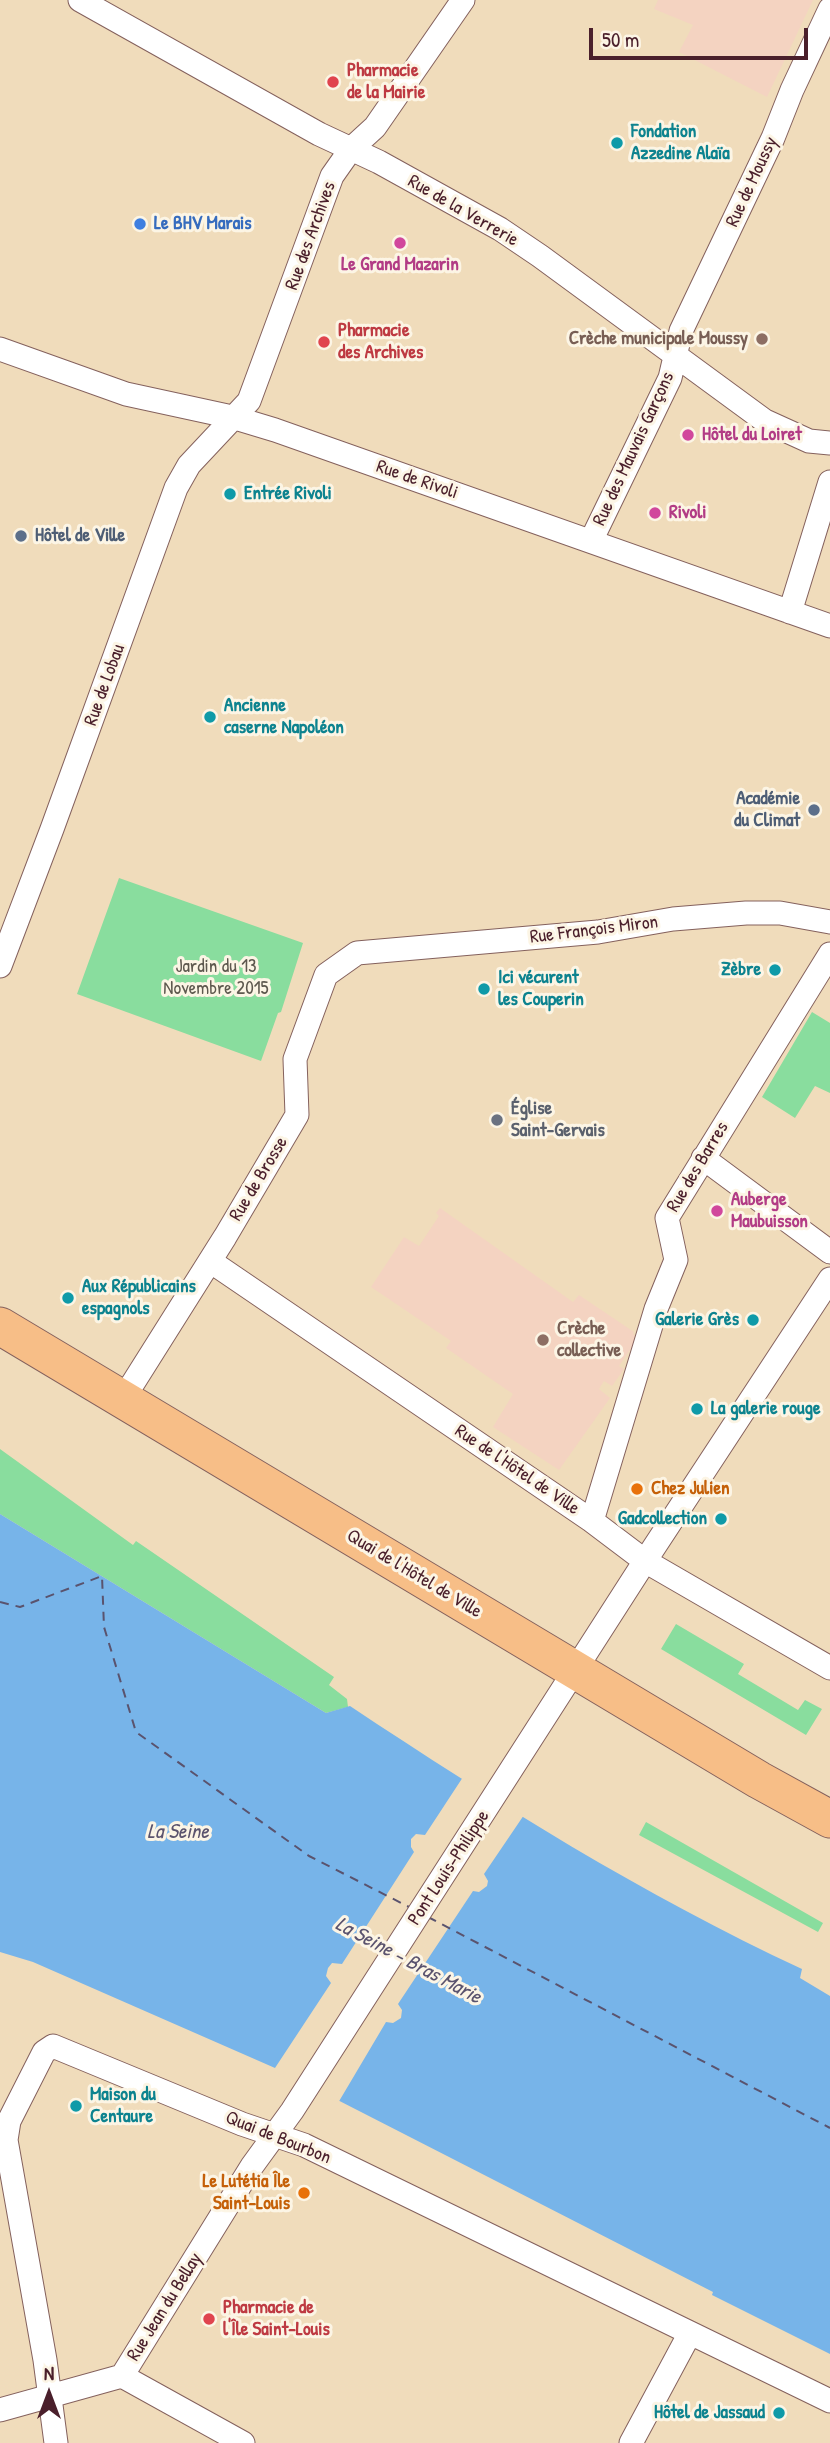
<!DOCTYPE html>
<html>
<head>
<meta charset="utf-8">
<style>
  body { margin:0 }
  #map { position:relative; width:830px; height:2443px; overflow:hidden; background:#f0dcbb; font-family:"Patrick Hand",sans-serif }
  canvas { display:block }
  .north { position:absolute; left:14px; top:2359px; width:70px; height:70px; -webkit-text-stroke:5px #fcf5e5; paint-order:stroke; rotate:0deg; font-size:19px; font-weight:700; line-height:28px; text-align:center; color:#4a1f2b }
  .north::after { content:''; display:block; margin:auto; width:24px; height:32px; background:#4a1f2b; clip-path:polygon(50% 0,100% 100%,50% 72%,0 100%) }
  .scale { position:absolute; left:589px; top:28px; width:219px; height:32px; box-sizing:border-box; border:4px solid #4a1f2b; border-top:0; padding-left:9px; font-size:21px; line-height:24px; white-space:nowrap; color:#4a1f2b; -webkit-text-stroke:5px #fcf5e5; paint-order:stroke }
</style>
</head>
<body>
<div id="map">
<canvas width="830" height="2443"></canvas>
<div class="north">N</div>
<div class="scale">50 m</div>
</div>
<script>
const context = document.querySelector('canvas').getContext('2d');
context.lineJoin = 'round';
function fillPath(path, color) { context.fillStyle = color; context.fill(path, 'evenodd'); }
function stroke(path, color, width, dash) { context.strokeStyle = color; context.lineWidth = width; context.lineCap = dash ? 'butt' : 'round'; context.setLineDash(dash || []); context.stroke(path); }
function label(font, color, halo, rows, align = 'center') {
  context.font = font + ' "Patrick Hand",sans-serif'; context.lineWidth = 6; context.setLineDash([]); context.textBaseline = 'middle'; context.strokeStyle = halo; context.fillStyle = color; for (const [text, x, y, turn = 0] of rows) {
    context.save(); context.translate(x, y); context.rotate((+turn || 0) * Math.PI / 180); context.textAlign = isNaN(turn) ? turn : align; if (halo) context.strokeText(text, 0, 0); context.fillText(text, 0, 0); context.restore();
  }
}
const built = new Path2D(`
  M 658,0 L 813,0 L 767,97 L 679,52 L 693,25 L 654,9 Z
  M 440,1208 L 573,1302 L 579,1295 L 634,1332 L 633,1334 L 638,1338 L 619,1366 L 624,1369 L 612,1386 L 604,1381 L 599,1389 L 610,1398 L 559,1470 L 493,1427 L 513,1394 L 446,1348 L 451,1341 L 371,1287 L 404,1237 L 419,1246 L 439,1216 L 436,1213 Z`);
const green = new Path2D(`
  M 119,878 L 303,943 L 281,1012 L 278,1013 L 261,1061 L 77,994 Z
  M 812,1012 L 830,1023 L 830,1093 L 815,1086 L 795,1118 L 762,1097 Z
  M 0,1449 L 133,1545 L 136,1541 L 334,1677 L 329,1685 L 347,1699 L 348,1707 L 326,1713 L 0,1514 Z
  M 676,1624 L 744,1664 L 738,1674 L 798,1710 L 805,1700 L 822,1709 L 806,1735 L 661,1649 Z
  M 646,1822 L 823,1923 L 818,1932 L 639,1835 Z`);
const water = new Path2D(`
  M 0,1514 L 326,1713 L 350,1706 C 496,1803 643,1895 802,1969 L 800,1978 L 830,1996 L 830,2354 L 712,2295 L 713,2292 L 275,2068 L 33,1962 L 0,1952 Z`);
const pier = new Path2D(`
  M 463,1777 L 524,1815 L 484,1874 L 488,1881 L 487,1886 L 479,1892 L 473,1891 L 398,2004 L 402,2010 L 401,2018 L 393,2023 L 386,2022 L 338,2103 L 273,2071 L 331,1983 L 326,1976 L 328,1968 L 332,1963 L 342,1964 L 414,1852 L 411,1847 L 411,1839 L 416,1834 L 425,1835 Z`);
const ferry = new Path2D(`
  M 0,1602 L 20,1607 L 102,1576 L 104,1627 L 136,1732 L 309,1856 L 411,1908
  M 428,1917 L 830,2128`);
const street = new Path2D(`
  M 80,0 L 319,134 L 379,162 L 500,229 L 540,256 L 765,421 L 809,441 L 830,443
  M 0,349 L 126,394 L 232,417 L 275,430 L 830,626
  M 591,541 L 670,378 L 681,331 L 773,138 L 792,90 L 830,9
  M 790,612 L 830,482
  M 0,966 L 52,829 L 176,488 L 189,465 L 249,401 L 332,176 L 351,149 L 375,127 L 463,0
  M 703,1158 L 830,1252
  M 210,1261 L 592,1521 L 645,1561 L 830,1668
  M 123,1399 L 225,1237 L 297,1115 L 295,1059 L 326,975 L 357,953 L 598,932 L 673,919 L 746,913 L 780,913 L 830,922
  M 592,1521 L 656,1309 L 676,1260 L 667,1218 L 830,954
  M 122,2376 L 243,2443
  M 0,2410 L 122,2376 L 252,2166 L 292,2111 L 645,1561 L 830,1279
  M 56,2443 L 45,2360 L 6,2140 L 9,2121 L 44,2052 L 53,2046 L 242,2124 L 304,2145 L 830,2401
  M 631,2443 L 690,2333`);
const primary = new Path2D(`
  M 0,1326 L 759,1780 L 830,1819`);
const markers = [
  [333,82,7,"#e0444e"],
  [617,143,7,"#0f9aa8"],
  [140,224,7,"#3f7fe0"],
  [400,243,7,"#d1479c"],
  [762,339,7,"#8d6e63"],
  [324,342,7,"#e0444e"],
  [688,435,7,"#d1479c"],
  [230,494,7,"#0f9aa8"],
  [655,513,7,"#d1479c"],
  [21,536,7,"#5c6f8a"],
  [210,717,7,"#0f9aa8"],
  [814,810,7,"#5c6f8a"],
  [775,970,7,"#0f9aa8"],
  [484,989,7,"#0f9aa8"],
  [497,1120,7,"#6b7280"],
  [717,1211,7,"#d1479c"],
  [68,1298,7,"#0f9aa8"],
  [753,1320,7,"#0f9aa8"],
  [543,1340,7,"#8d6e63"],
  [697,1409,7,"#0f9aa8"],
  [637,1489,7,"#e8710a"],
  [721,1519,7,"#0f9aa8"],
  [76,2106,7,"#0f9aa8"],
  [304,2193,7,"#e8710a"],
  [209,2319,7,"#e0444e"],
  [779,2413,7,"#0f9aa8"]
];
const healthNames = [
  ["Pharmacie",347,71],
  ["de la Mairie",347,93],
  ["Pharmacie",338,331],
  ["des Archives",338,353],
  ["Pharmacie de",223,2308],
  ["l'Île Saint-Louis",223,2330]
];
const cultureNames = [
  ["Fondation",631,132],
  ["Azzedine Alaïa",631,154],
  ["Entrée Rivoli",244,494],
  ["Ancienne",224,706],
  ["caserne Napoléon",224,728],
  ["Zèbre",761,970,"right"],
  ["Ici vécurent",498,978],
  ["les Couperin",498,1000],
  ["Aux Républicains",82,1287],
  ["espagnols",82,1309],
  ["Galerie Grès",739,1320,"right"],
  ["La galerie rouge",711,1409],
  ["Gadcollection",707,1519,"right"],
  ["Maison du",90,2095],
  ["Centaure",90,2117],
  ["Hôtel de Jassaud",765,2413,"right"]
];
const streetNames = [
  ["Rue de Moussy",752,182,-65],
  ["Rue de la Verrerie",463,211,30],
  ["Rue des Archives",311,236,-70],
  ["Rue des Mauvais Garçons",634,449,-65],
  ["Rue de Rivoli",417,480,19],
  ["Rue de Lobau",105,685,-70],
  ["Rue François Miron",594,930,-7],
  ["Rue des Barres",698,1167,-59],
  ["Rue de Brosse",259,1179,-59],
  ["Rue de l'Hôtel de Ville",517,1470,34],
  ["Quai de l'Hôtel de Ville",414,1574,31],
  ["Pont Louis-Philippe",449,1868,-57],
  ["Quai de Bourbon",278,2138,22],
  ["Rue Jean du Bellay",165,2307,-58]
];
const shopNames = [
  ["Le BHV Marais",154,224]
];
const hotelNames = [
  ["Le Grand Mazarin",400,265,"center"],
  ["Hôtel du Loiret",702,435],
  ["Rivoli",669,513],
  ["Auberge",731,1200],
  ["Maubuisson",731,1222]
];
const educationNames = [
  ["Crèche municipale Moussy",748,339],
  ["Crèche",557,1329,"left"],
  ["collective",557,1351,"left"]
];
const serviceNames = [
  ["Hôtel de Ville",35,536],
  ["Académie",800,799,"right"],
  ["du Climat",800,821,"right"]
];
const parkNames = [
  ["Jardin du 13",216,967],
  ["Novembre 2015",216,989]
];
const worshipNames = [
  ["Église",511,1109],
  ["Saint-Gervais",511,1131]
];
const foodNames = [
  ["Chez Julien",651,1489],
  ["Le Lutétia Île",290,2182,"right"],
  ["Saint-Louis",290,2204,"right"]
];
const waterNames = [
  ["La Seine",178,1832],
  ["La Seine - Bras Marie",408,1961,28]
];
fillPath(built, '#f4d3c1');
fillPath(green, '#89dd9e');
fillPath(water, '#77b4e9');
fillPath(pier, '#f0dcbb');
stroke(ferry, '#5a536e', 2, [9, 7]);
stroke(street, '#84615d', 25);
stroke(primary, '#84615d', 39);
stroke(street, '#fff', 23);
stroke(primary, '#f7be87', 37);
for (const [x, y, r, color] of markers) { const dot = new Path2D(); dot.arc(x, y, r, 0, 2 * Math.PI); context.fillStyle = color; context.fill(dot); stroke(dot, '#fcf5e5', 2.5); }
label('bold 19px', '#be3a42', '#fcf5e5', healthNames, 'left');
label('bold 19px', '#0d838f', '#fcf5e5', cultureNames, 'left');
label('19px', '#4a1f2b', '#fcf5e5', streetNames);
label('bold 19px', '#366cbe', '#fcf5e5', shopNames, 'left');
label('bold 19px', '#b23c85', '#fcf5e5', hotelNames, 'left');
label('bold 19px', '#785e54', '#fcf5e5', educationNames, 'right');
label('bold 19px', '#4e5e75', '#fcf5e5', serviceNames, 'left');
label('19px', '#5d584e', '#fcf5e5', parkNames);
label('bold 19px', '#5b616d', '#fcf5e5', worshipNames, 'left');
label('bold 19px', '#c56008', '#fcf5e5', foodNames, 'left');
label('italic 21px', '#5a536e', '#fcf5e5', waterNames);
</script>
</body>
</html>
